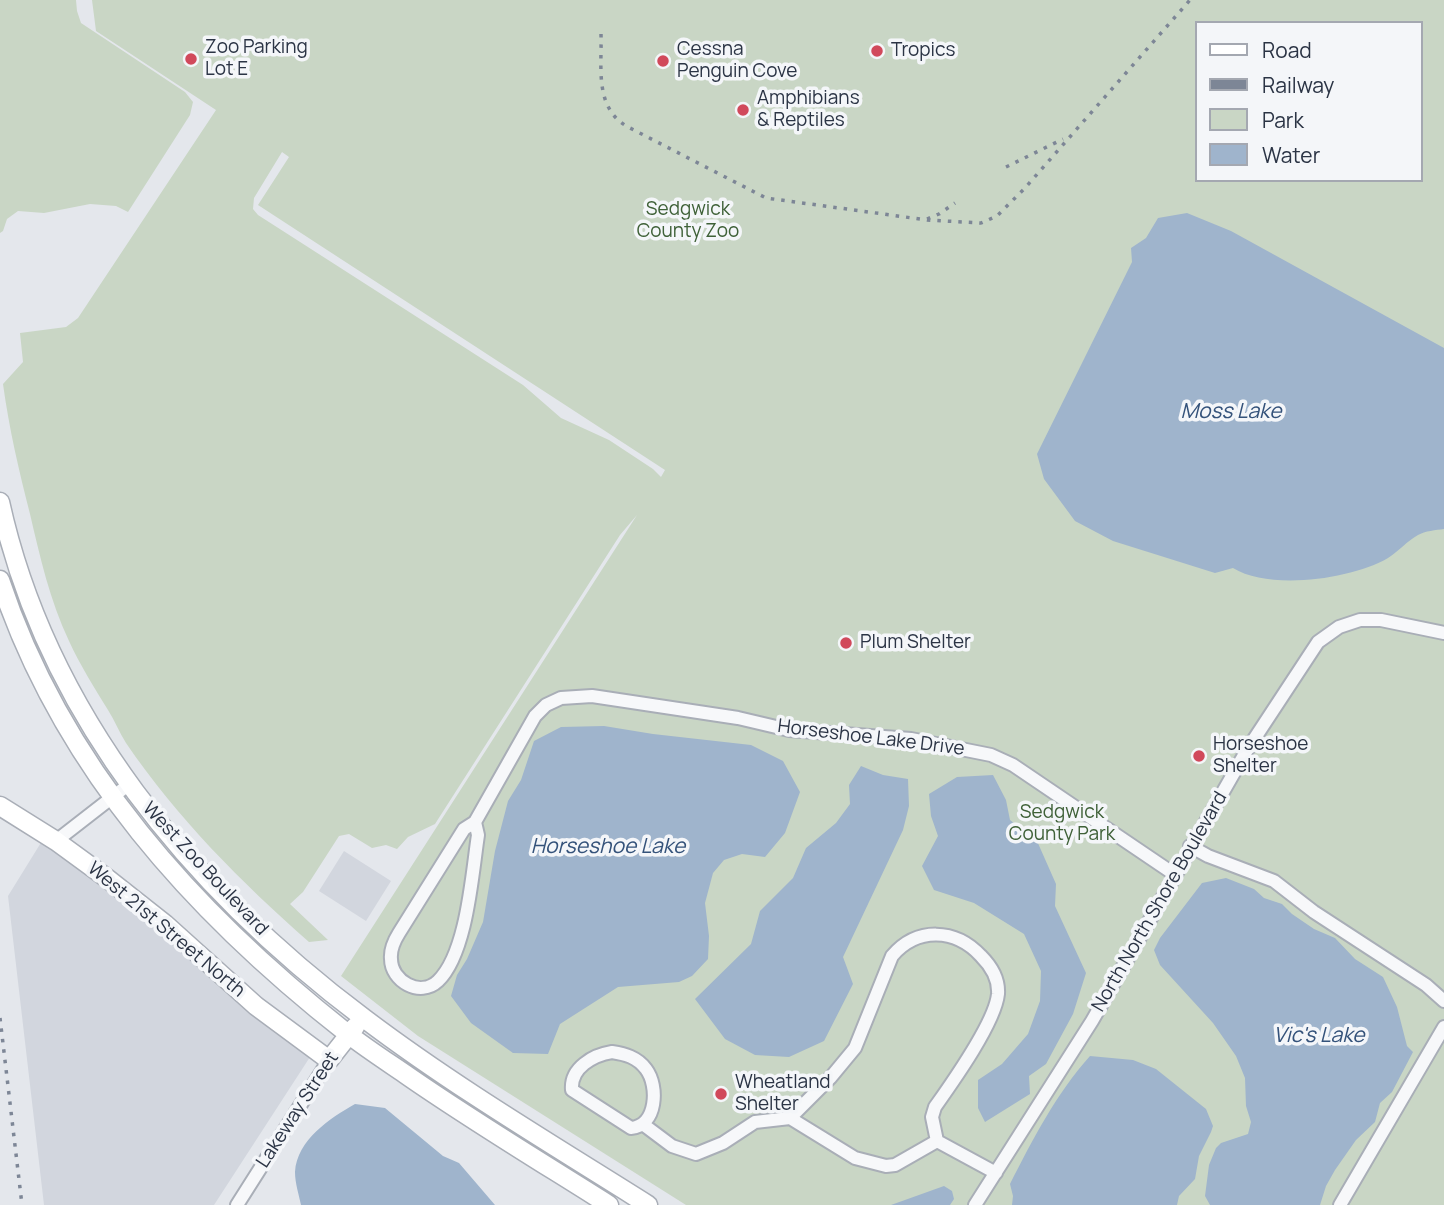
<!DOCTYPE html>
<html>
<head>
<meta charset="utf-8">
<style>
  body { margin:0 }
  #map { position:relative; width:1444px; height:1205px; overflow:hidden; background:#e4e7ec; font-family:Manrope,sans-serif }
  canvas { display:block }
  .legend { position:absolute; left:1195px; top:21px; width:228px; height:161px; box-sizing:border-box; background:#f4f6f9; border:2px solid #a4a8b1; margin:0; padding:9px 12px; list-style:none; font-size:21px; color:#2b3445 }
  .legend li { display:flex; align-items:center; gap:14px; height:35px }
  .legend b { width:35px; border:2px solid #a4a8b1 }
</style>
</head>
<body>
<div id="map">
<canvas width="1444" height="1205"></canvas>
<ul class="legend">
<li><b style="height:9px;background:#fff"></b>Road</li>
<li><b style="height:9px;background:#7d8696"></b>Railway</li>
<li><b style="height:19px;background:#c9d6c5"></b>Park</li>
<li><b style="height:19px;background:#9fb4cc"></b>Water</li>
</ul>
</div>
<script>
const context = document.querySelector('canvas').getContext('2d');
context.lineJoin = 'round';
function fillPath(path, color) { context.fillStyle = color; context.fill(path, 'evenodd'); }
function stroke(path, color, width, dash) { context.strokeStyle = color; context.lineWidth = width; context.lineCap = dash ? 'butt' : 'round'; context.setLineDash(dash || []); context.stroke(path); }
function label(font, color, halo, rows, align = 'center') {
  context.font = font + ' Manrope,sans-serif'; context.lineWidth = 7; context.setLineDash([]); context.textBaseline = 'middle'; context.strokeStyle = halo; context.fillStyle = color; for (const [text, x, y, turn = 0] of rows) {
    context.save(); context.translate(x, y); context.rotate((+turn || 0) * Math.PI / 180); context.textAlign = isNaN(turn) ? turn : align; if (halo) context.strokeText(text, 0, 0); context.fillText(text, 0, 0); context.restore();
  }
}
const built = new Path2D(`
  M 42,841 L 147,917 L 252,1013 L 310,1057 L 214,1205 L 44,1205 L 8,896 Z
  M 344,851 L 391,881 L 366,921 L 319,891 Z`);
const green = new Path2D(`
  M 0,0 L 76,0 L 77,11 L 81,23 L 185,92 L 193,102 L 190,115 L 128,212 L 116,206 L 90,204 L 44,213 L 18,211 L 7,219 L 3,231 L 0,233 Z
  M 92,0 L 1444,0 L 1444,1205 L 686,1205 L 418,1036 L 341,976 L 637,515 L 620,535 L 435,824 L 408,837 L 397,849 L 386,845 L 372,848 L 349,834 L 339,836 L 303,892 L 290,904 L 328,940 L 309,942 C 241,882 177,818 126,743 C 119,732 115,721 108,710 C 94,687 80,665 69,641 C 50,601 40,557 30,514 C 19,471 9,428 3,384 L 23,362 L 20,333 L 66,327 L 78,318 L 216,110 L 96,31 ZM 1197,23 L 1421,23 L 1421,180 L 1197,180 ZM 282,152 L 289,157 L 258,205 L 665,470 L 661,477 L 653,469 L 609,440 L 561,418 L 523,385 L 258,215 L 253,209 L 254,198 Z`);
const water = new Path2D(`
  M 1187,213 L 1231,231 L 1444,348 L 1444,529 C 1436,530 1425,531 1418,535 C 1407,541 1399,551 1388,558 C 1352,579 1270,591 1233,568 L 1215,573 L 1113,541 L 1075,521 L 1044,479 L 1037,454 L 1132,262 L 1131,248 L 1146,238 L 1158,218 Z
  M 604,726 L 653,734 L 751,745 L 783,761 L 800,792 L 785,833 L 765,857 L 742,854 L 724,860 L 713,873 L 705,903 L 709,936 L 708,959 L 692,976 L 679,982 L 618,987 L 560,1024 L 548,1054 L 513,1053 L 471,1023 L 451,996 L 457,975 L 467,959 L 483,922 L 495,851 L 508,801 L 521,780 L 534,741 L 561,727 Z
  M 861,766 L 883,775 L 908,779 L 909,806 L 903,830 L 843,957 L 853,984 L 824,1041 L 789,1057 L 755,1055 L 725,1039 L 695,999 L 751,944 L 760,911 L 793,878 L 806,848 L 836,823 L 850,804 L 849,785 Z
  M 993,775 L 1006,800 L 1010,820 L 1037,841 L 1056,884 L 1055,906 L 1086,973 L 1073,1014 L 1046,1064 L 1029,1076 L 1030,1094 L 985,1122 L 978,1108 L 978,1080 L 1002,1064 L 1028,1034 L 1040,1001 L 1041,971 L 1024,934 L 974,903 L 934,890 L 922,866 L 938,836 L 931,816 L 929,794 L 957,777 Z
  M 1226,878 L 1254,889 L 1264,898 L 1282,904 L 1292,914 L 1314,929 L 1335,938 L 1355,959 L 1383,977 L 1397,1007 L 1407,1046 L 1413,1052 L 1392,1092 L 1380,1103 L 1375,1122 L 1356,1140 L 1335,1170 L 1326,1186 L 1320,1205 L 1210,1205 L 1205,1196 L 1209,1165 L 1216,1148 L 1221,1143 L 1248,1134 L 1251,1122 L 1246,1106 L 1245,1078 L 1236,1056 L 1213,1023 L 1160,965 L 1154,950 L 1160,938 L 1202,883 Z
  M 1090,1056 L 1133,1060 L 1156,1069 L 1206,1109 L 1213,1126 L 1211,1132 L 1199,1156 L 1195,1179 L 1179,1196 L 1177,1205 L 1012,1205 L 1013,1196 L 1010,1184 C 1033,1139 1056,1094 1090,1056 Z
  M 355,1104 L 385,1108 L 443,1156 L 459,1163 L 495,1205 L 301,1205 C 299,1195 295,1183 295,1172 C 297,1140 330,1118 355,1104 Z
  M 944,1186 L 952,1191 L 954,1199 L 950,1205 L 891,1205 Z`);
const street = new Path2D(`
  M 475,822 L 478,835 C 472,874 467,953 438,981 C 420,998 391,981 391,959 C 390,949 394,941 399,933 L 464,829 L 475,822 L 535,716 L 546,705 L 561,698 L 592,696 L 738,718 L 789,730 L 911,739 L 991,755 L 1013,765 L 1174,874
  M 56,841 L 128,785
  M 1190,846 L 1208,856 L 1274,881 L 1314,912 L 1426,985 L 1444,1001
  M 612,1052 C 625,1054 637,1057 646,1069 C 659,1086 657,1126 631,1128 L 572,1090 C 570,1068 593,1055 612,1052 Z
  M 790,1118 L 831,1077 L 855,1048 L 892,956 C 917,927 955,928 981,956 C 991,966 999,979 998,994 C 995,1023 952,1083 935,1107 L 932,1117 L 937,1141
  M 644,1125 L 672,1146 L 696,1154 L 723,1143 L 755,1122 L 790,1118 L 855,1158 L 886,1166 L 895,1165 L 937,1141 L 996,1173
  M 237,1205 L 329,1060
  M 975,1205 L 1092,1021 L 1247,750 L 1318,642 L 1339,627 L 1360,620 L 1381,620 L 1444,633
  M 1340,1205 L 1444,1027`);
const secondary = new Path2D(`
  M 0,502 C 47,716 193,890 365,1019 C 455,1087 553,1145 648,1205
  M 0,580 C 62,768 195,914 348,1034 C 366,1048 386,1061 405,1074 C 471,1120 541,1162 609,1205
  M 0,806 L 56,841 L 108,879 L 165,924 L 256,1006 L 329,1060 L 355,1027`);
const rail = new Path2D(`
  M 601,34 C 602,68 594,108 628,127 L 766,198 L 927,220 L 981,223 L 997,216 L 1025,188 L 1190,0
  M 1006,167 L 1063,139
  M 927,219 L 939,214 L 955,203
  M 0,1018 L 22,1205`);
const markers = [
  [877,51,7,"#d1495b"],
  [191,59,7,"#d1495b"],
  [663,61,7,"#d1495b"],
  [743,110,7,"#d1495b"],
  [846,643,7,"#d1495b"],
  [1199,756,7,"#d1495b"],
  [721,1094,7,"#d1495b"]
];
const poiNames = [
  ["Zoo Parking",205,48],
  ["Lot E",205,70],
  ["Cessna",677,50],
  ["Penguin Cove",677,72],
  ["Tropics",891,51],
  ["Amphibians",757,99],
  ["& Reptiles",757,121],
  ["Plum Shelter",860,643],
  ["Horseshoe",1213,745],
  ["Shelter",1213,767],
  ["Wheatland",735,1083],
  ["Shelter",735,1105]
];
const parkNames = [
  ["Sedgwick",688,210],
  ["County Zoo",688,232],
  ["Sedgwick",1062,813],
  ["County Park",1062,835]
];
const streetNames = [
  ["Horseshoe Lake Drive",871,738,7],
  ["West Zoo Boulevard",205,869,47],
  ["North North Shore Boulevard",1160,902,-60],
  ["West 21st Street North",166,930,40],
  ["Lakeway Street",298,1110,-57]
];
const waterNames = [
  ["Moss Lake",1231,412],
  ["Horseshoe Lake",608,847],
  ["Vic's Lake",1319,1036]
];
fillPath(built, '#d2d6de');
fillPath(green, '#c9d6c5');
fillPath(water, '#9fb4cc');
stroke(street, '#a9aeb7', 16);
stroke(secondary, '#a9aeb7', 21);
stroke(street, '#f7f8fa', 12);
stroke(secondary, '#fff', 18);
stroke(rail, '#7d8696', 3.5, [3.5, 7]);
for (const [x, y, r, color] of markers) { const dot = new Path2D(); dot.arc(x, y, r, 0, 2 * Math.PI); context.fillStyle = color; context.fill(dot); stroke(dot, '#f4f6f9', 2.5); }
label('19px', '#2b3445', '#f4f6f9', poiNames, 'left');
label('19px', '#3f6138', '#f4f6f9', parkNames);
label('19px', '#2b3445', '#f4f6f9', streetNames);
label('italic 21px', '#34527a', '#f4f6f9', waterNames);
</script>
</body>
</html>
